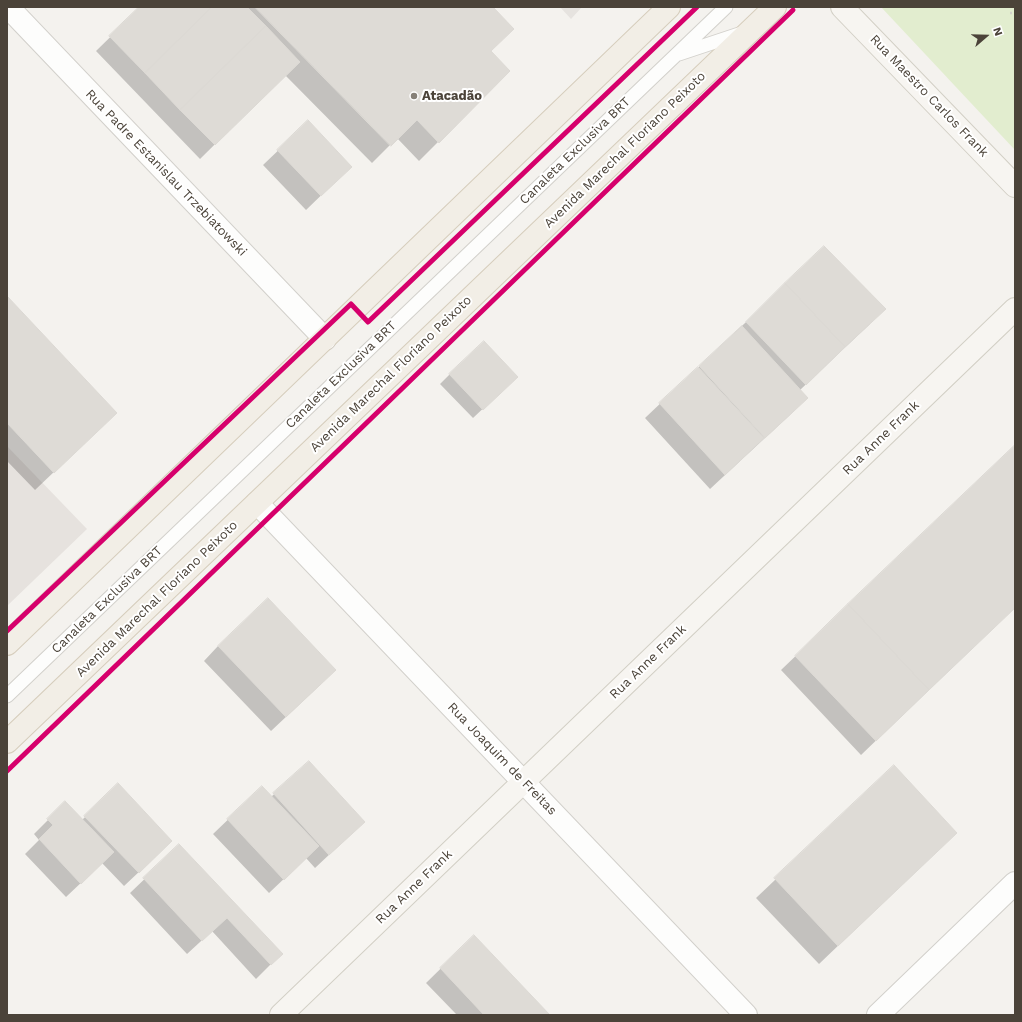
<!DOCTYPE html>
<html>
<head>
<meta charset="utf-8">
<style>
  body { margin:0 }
  #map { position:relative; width:1022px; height:1022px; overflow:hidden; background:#f4f2ee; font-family:"Work Sans",sans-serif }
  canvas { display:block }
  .frame { position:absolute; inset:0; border:8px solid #4b4339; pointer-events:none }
  .north { position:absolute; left:966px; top:16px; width:40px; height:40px; -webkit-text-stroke:3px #fff; paint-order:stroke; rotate:70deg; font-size:11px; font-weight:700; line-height:16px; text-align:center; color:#4b4339 }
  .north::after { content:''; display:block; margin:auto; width:14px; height:18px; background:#4b4339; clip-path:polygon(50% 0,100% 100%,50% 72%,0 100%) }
</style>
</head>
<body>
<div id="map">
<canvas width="1022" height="1022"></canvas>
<div class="frame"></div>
<div class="north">N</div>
</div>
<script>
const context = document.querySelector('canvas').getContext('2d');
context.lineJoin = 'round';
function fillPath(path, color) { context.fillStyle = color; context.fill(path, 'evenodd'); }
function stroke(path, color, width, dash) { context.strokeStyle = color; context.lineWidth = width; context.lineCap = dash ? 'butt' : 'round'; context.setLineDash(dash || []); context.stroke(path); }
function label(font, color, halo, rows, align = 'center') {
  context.font = font + ' "Work Sans",sans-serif'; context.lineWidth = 4; context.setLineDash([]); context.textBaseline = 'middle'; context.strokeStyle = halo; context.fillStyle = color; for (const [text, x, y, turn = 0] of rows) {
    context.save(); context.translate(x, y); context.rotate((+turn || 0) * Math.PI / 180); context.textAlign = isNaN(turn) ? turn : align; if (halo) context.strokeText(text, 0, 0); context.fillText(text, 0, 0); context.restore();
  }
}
const industrial = new Path2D(`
  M 7,446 L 87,529 L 7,606 Z`);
const green = new Path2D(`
  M 881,7 L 1015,7 L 1015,150 Z`);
const parking = new Path2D(`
  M 560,7 L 582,7 L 571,19 Z`);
const shadow = new Path2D(`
  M 141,7 L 491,7 L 490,51 L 509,71 L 419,161 L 397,138 L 372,163 L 285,75 L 200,159 L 96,51 Z
  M 308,122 L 336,181 L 306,210 L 263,165 Z
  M 824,248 L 870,324 L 800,390 L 793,412 L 710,489 L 645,418 Z
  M 7,298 L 97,431 L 35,490 L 7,461 Z
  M 450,374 L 507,386 L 473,418 L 440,384 Z
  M 1015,446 L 1015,607 L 861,755 L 781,670 Z
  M 218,646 L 321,684 L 271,731 L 204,661 Z
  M 309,762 L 364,822 L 315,868 L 306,858 L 269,893 L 213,834 L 262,787 L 271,797 Z
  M 894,767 L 956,833 L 819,964 L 756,898 Z
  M 118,785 L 157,855 L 124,886 L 102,863 L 66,897 L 25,854 L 39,840 L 34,834 L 65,803 L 82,820 Z
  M 179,846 L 281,954 L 256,979 L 212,931 L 187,954 L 130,893 Z
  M 474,936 L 549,1015 L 457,1015 L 426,983 Z`);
const building = new Path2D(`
  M 139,7 L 212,7 L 145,73 L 109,36 Z
  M 212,7 L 247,7 L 266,26 L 180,110 L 145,73 Z
  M 255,7 L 493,7 L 514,29 L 491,51 L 510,71 L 439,143 L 417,120 L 391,146 Z
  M 266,26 L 300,62 L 215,145 L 180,110 Z
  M 308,120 L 352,167 L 321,196 L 277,150 Z
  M 824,246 L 886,309 L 845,347 L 785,283 Z
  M 785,283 L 845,347 L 806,385 L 746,322 Z
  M 7,296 L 117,413 L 54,473 L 7,423 Z
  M 742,326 L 808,398 L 765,438 L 699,366 Z
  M 484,341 L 518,377 L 483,410 L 449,374 Z
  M 698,367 L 764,438 L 725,475 L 659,403 Z
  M 1015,445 L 1015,608 L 929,690 L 848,604 Z
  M 268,598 L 336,670 L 286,717 L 218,646 Z
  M 848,604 L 929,690 L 876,741 L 795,656 Z
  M 309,761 L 365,822 L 329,855 L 273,793 Z
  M 894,765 L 957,833 L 838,946 L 774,878 Z
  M 118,783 L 172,841 L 139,873 L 84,816 Z
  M 262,786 L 319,846 L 284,880 L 227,819 Z
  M 65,801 L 114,852 L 81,884 L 39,839 L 53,825 L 47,819 Z
  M 179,844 L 283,954 L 271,965 L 227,918 L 202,941 L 143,878 Z
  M 474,935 L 550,1015 L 484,1015 L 440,968 Z`);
const path = new Path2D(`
  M 1010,13 L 1015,13`);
const lane = new Path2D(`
  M 679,54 L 742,33
  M 7,696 L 726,7`);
const street = new Path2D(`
  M 8,7 L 325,339
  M 257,503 L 746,1015
  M 878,1015 L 1015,883`);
const secondary = new Path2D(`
  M 842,7 L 1015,186
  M 281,1015 L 1015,309`);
const primary = new Path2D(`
  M 7,644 L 669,7
  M 7,742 L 775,7`);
const cycleway = new Path2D(`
  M 7,631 L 351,304 L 368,322 L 697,7
  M 7,771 L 793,10`);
const markers = [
  [414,96,4,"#868078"]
];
const poiNames = [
  ["Atacadão",422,96]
];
const streetNames = [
  ["Rua Maestro Carlos Frank",929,96,46],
  ["Avenida Marechal Floriano Peixoto",625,150,-44],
  ["Canaleta Exclusiva BRT",575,151,-44],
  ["Rua Padre Estanislau Trzebiatowski",166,173,46],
  ["Avenida Marechal Floriano Peixoto",391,374,-44],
  ["Canaleta Exclusiva BRT",341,375,-44],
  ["Rua Anne Frank",881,438,-44],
  ["Avenida Marechal Floriano Peixoto",157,599,-44],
  ["Canaleta Exclusiva BRT",107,600,-44],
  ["Rua Anne Frank",648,662,-44],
  ["Rua Joaquim de Freitas",502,759,46],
  ["Rua Anne Frank",414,887,-44]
];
fillPath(industrial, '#e6e2de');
fillPath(green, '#e2edcf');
fillPath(parking, '#e6e3df');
fillPath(shadow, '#0003');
fillPath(building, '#dedbd6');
stroke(building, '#dcd9d4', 1);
stroke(lane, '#d2d0cb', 15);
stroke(street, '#d2d0cb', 24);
stroke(secondary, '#d2cfc5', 24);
stroke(primary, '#d6cdbc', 24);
stroke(path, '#d3d2cc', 2.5, [2, 2]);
stroke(lane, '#fdfdfc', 13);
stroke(street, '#fdfdfc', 22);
stroke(secondary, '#f7f5f1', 22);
stroke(primary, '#f2eee6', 22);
stroke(cycleway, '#d6006c', 5);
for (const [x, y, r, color] of markers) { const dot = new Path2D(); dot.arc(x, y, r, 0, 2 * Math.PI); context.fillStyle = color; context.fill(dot); stroke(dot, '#fff', 1.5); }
label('bold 13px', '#4b4339', '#fff', poiNames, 'left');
label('13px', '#4b4339', '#fff', streetNames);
</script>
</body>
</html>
